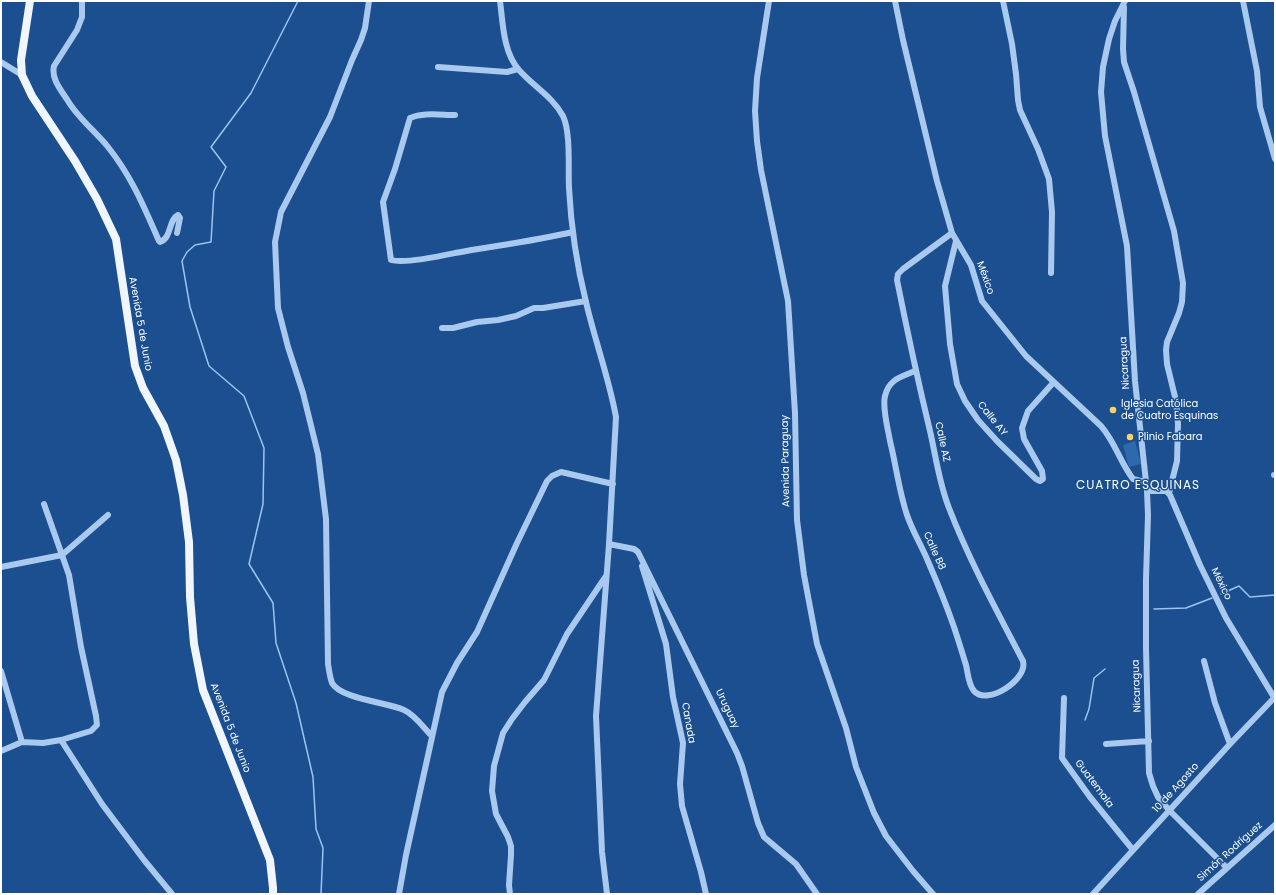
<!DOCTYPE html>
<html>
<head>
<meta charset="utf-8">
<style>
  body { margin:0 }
  #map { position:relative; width:1276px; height:895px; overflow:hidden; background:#1b4f8f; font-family:Poppins,sans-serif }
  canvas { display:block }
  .frame { position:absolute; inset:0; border:2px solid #fff; pointer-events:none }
</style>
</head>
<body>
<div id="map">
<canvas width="1276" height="895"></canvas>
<div class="frame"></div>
</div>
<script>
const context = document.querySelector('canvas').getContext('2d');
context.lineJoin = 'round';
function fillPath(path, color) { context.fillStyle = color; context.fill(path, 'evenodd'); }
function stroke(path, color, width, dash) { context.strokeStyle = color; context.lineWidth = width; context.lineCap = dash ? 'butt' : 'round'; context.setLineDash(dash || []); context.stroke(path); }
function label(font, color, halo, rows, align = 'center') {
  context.font = font + ' Poppins,sans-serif'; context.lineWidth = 3; context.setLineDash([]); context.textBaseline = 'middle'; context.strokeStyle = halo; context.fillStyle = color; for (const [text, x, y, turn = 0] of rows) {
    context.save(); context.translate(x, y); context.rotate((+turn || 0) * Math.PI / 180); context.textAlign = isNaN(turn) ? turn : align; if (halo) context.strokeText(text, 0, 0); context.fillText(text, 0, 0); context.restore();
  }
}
const green = new Path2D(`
  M 1135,441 L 1141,464 L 1129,467 L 1123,445 Z`);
const stream = new Path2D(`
  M 298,1 L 251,93 L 211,147 L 226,167 L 214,191 L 211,242 L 195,245 L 187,252 L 182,261 L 190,307 L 209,366 L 244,396 L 264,448 L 263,504 L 249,564 L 273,603 L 276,643 L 296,703 L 313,777 L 316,829 L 323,848 L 321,894
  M 1221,594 L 1239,586 L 1250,597 L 1275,595
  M 1154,609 L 1186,608 L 1212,598
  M 1085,720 L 1089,709 L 1094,678 L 1105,669`);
const minor = new Path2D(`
  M 82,1 L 82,17 L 77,30 L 54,66 C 51,79 61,90 68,101 C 78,118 96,132 108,147 C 132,177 144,207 159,241 L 160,242 C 172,238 168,220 178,215 L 180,218 L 177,233
  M 369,1 L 365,28 L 361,40 L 352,60 L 330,117 L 281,212 L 275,242 L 278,308 L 288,347 L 303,393 L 318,454 L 326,519 L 328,664 C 329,670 330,678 332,683 C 341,699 386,702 404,710 C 415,715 423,727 431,735
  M 500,1 C 503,23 503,52 519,70 C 533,86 553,97 563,116 C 571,133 568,169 569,188 C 571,226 577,266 586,302 C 595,341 609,378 616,417 L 609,544 L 596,716 L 602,852 L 607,894
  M 769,1 L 757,78 L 755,111 L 757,141 L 761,170 L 788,301 L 795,413 L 797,520 L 804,575 L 817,644 L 846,728 L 856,767 L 874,813 L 886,836 L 913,871 L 933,894
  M 895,1 L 903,40 L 937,181 L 952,233 L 971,265 L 982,301 L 1026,356 L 1101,426 C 1115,442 1120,462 1133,479 L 1145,482
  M 1003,1 L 1012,44 L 1016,74 L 1018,100 L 1020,110 L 1038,149 L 1049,179 L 1052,212 L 1051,273
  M 1125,1 L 1115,21 L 1109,39 L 1103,67 L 1101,92 L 1105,136 L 1127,246 L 1135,381 L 1147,491 L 1148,515 L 1146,579 L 1146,648 L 1149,773 L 1153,786 L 1158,797 L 1169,810 L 1227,868
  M 1243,1 L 1257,71 L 1260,107 L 1275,159
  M 1124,7 L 1123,49 L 1124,62 L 1134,92 L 1174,231 L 1183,283 L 1182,302 L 1179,313 L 1167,342 L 1166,350 L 1167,364 L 1176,401 L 1178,424 L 1177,461 L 1169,493
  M 1,62 L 22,75
  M 438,67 L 507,72 L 518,69
  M 455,115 C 441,115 423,112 410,118 L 395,169 L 383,202 L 391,260 C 404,264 441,256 455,253 C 494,246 534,241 573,232
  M 956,241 L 945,286 L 950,344 L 957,384 L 965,401 L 978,420 L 997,441 L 1036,479 L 1040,481 L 1043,479 L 1042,471 L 1024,439 L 1022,428 L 1028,411 L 1053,383
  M 442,328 L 453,328 L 477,322 L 498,320 L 516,316 L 534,308 L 543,308 L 586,301
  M 915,371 C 901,377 889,379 885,396 C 882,408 888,429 890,441 C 896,465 899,491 907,515 C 912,530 921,545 927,559 C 937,582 946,604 954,627 C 958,639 962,652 966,665 C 968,673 968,684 974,691 C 987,706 1028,680 1023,661 C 997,611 969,560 949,508 C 939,483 936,457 930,431 C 918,381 907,330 897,280 L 898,274 L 903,269 L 952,233
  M 1274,475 L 1275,475
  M 1147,491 L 1166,491 L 1170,495 L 1200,565 L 1226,618 L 1275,699
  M 44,504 L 69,575 L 81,647 L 96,716 L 97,725 L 91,731 L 61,740 L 102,804 L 144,860 L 172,894
  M 609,544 L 634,549 L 638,552 L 737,753 L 742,766 L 758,823 L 764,837 L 796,864 L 817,894
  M 642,566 L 666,644 L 673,697 L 683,743 L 680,784 L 682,806 L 701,872 L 706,894
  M 1,567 L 62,555 L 108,515
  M 1204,661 L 1215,703 L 1230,744
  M 1,671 L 22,742
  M 1064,698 L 1062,758 L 1090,797 L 1133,850
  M 1106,744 L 1149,741
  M 1,751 L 22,742 L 43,743 L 61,740
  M 399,894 L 406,855 L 442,692 L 457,663 L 477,632 L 517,543 L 547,481 L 552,476 L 561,472 L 613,484
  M 510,894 L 509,885 L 511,855 L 511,846 L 508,837 L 496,814 L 492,791 L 494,766 L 503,733 L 512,719 L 525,702 L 544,680 L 567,634 L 606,576
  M 1093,894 L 1230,744 L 1275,697
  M 1198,894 L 1275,825`);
const major = new Path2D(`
  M 30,1 L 21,60 L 22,75 L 32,96 L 75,161 L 97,199 L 116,239 L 135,366 L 143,388 L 164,426 L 176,460 L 183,495 L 189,542 L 190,597 L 194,644 L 203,690 L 270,860 L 273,888 L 273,894`);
const markers = [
  [1113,410,4,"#ffd166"],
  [1130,437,4,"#ffd166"]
];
const streetNames = [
  ["México",985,278,70],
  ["Avenida 5 de Junio",140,324,80],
  ["Nicaragua",1125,363,-93],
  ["Calle AY",992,419,51],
  ["Calle AZ",942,442,78],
  ["Avenida Paraguay",786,461,-91],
  ["Calle B8",934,551,66],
  ["México",1221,584,64],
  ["Nicaragua",1137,686,-92],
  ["Uruguay",727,709,64],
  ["Canada",688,723,80],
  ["Avenida 5 de Junio",230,728,69],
  ["Guatemala",1094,784,53],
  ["10 de Agosto",1176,788,-48],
  ["Simón Rodríguez",1230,852,-42]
];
const poiNames = [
  ["Iglesia Católica",1121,404],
  ["de Cuatro Esquinas",1121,416],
  ["Plinio Fabara",1138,437]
];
const quarterNames = [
  ["CUATRO ESQUINAS",1138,486]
];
fillPath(green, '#2e69ad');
stroke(stream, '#9cc4f0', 1.5);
stroke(minor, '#a9c9ee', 6);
stroke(major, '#f0f6ff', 8);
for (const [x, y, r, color] of markers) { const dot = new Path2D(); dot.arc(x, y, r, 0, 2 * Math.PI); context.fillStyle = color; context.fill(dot); stroke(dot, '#1b4f8f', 1.5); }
label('10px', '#fff', '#1b4f8f', streetNames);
label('10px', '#fff', '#1b4f8f', poiNames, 'left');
context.letterSpacing = '1px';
label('12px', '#fff', '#1b4f8f', quarterNames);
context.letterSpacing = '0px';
</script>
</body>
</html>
